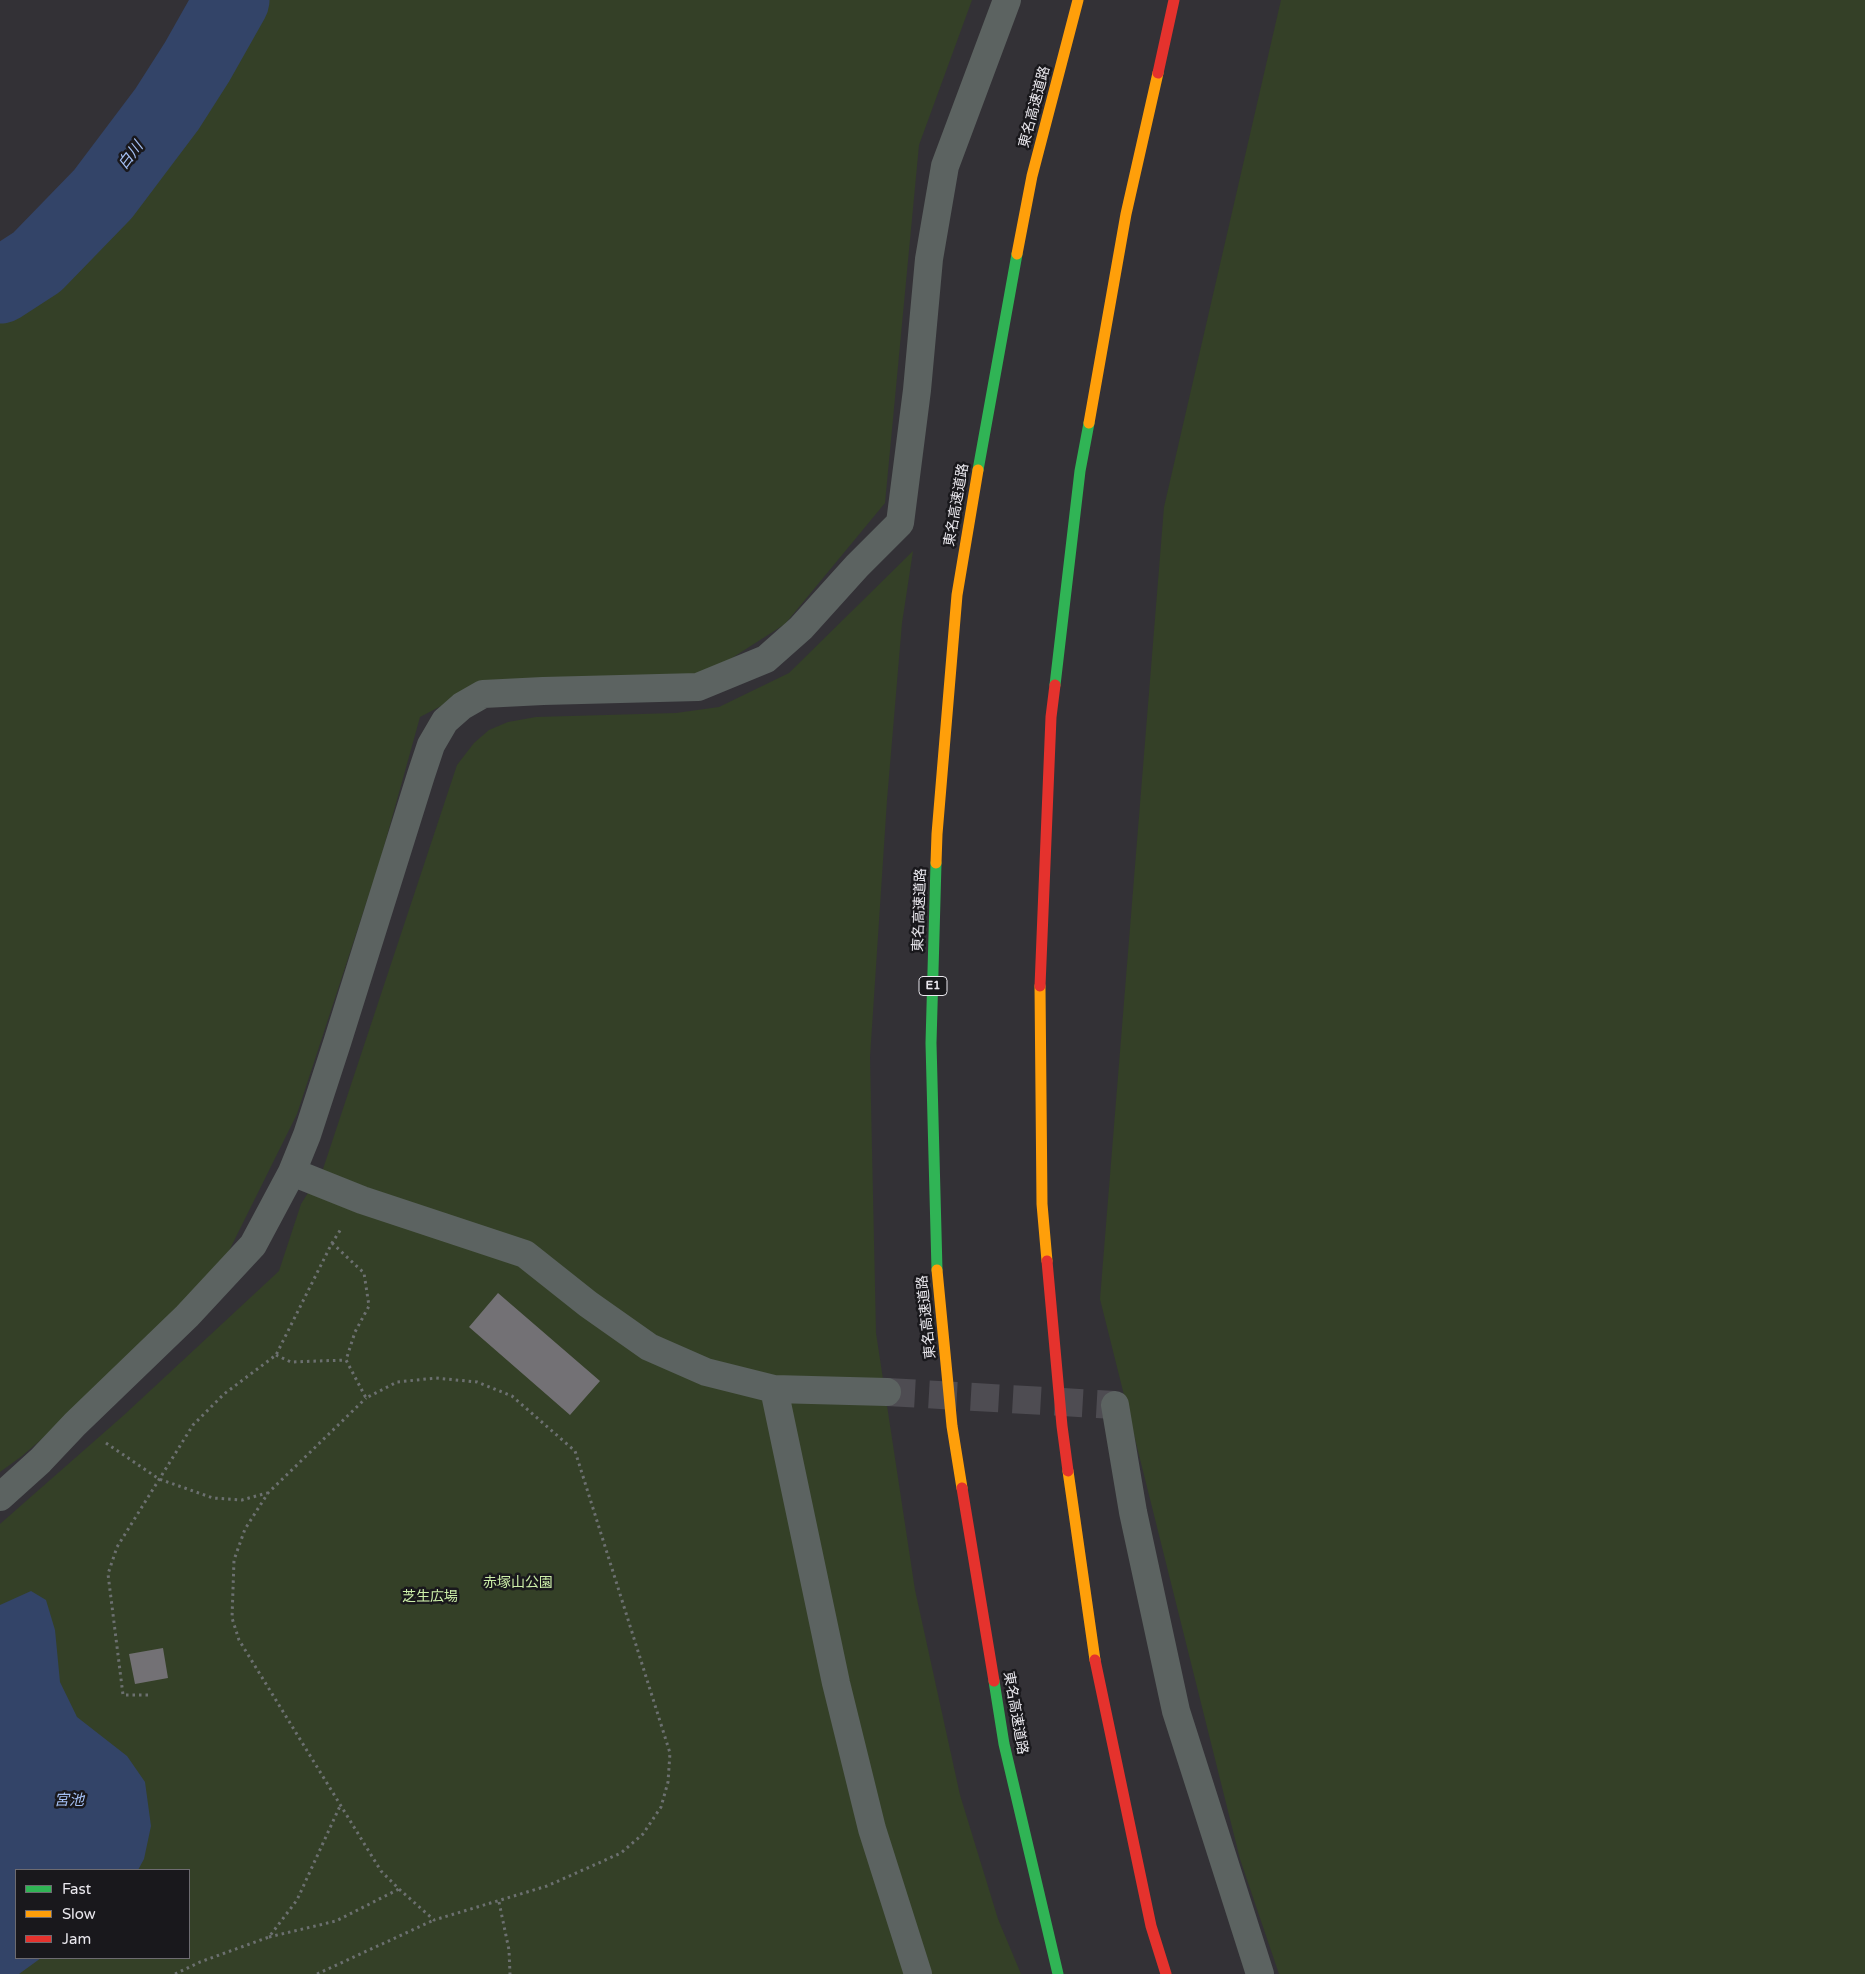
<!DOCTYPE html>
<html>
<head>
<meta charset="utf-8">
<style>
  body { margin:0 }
  #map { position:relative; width:1865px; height:1974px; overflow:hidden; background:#333136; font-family:"Varela Round",sans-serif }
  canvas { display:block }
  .legend { position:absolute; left:15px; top:1869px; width:175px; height:90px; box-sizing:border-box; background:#19181c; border:1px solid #6d6b70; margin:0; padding:6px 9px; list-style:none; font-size:15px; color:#eae8ee }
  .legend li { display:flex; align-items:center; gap:10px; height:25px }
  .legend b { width:25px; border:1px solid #6d6b70 }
</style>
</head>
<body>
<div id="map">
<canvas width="1865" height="1974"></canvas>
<ul class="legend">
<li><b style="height:6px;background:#30b455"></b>Fast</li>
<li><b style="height:6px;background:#ff9f0a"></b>Slow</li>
<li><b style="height:6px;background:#e5322d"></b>Jam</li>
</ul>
</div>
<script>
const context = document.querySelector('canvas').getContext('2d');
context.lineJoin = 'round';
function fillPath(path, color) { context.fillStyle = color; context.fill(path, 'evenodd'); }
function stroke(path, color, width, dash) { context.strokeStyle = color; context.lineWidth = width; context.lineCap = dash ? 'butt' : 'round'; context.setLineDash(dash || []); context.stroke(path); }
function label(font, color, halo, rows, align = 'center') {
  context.font = font + ' "Varela Round","Noto Sans JP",sans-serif'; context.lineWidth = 5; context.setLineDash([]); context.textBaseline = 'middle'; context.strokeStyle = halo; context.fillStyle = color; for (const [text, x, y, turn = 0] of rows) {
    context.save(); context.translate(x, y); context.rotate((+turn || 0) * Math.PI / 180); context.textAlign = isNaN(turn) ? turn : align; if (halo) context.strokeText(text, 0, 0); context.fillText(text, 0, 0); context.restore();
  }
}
const green = new Path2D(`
  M 243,0 L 972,0 L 919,145 L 885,503 L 785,624 L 707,674 L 491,680 L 420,717 L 380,861 L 297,1114 L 223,1263 L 122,1370 L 22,1456 L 0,1472 L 0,308 L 59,279 L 112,219 L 172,135 Z
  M 1281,0 L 1865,0 L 1865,1974 L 1279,1974 L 1240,1859 L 1100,1299 L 1164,507 Z
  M 913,551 L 902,623 L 887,800 L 870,1057 L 876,1333 L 915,1590 L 960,1795 L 998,1919 L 1021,1974 L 0,1974 L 0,1524 L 124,1415 L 279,1271 L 301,1204 L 323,1169 L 457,765 L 474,743 L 489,730 L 508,722 L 536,717 L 676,713 L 719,707 L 789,673 ZM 16,1870 L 189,1870 L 189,1958 L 16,1958 Z`);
const water = new Path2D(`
  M 31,1591 L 46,1600 L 55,1630 L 60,1682 L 77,1717 L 127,1756 L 145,1782 L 151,1826 L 144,1859 L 138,1870 L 16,1870 L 16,1958 L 41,1958 L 19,1974 L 0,1974 L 0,1605 Z`);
const river = new Path2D(`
  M 0,286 L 37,262 L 103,194 L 167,109 L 197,62 L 232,0`);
const building = new Path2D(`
  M 498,1293 L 600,1381 L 570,1415 L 469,1327 Z
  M 163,1648 L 168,1678 L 135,1684 L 129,1654 Z`);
const streetTunnel = new Path2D(`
  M 887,1392 L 1115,1405`);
const path = new Path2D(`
  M 332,1243 L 364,1273 L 369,1306 L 355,1332 L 346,1360 L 366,1398 L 397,1382 L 436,1378 L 477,1382 L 512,1396 L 575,1451 L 670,1753 L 668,1782 L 661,1807 L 643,1834 L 621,1853 L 547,1886 L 434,1920 L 399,1889 L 381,1871 L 239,1640 L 232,1618 L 234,1560 L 245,1529 L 268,1493 L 366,1398
  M 276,1355 L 291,1362 L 346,1360
  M 106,1443 L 159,1479 L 213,1498 L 242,1500 L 267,1493
  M 148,1695 L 123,1695 L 108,1574 L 117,1547 L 193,1425 L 224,1394 L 276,1355 L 332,1243 L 341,1229
  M 499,1902 L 509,1950 L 510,1974
  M 269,1937 L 336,1921 L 399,1889
  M 175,1974 L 200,1962 L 269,1937 L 297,1900 L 340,1806
  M 317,1974 L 434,1920`);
const street = new Path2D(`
  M 292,1172 L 362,1200 L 525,1254 L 588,1304 L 649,1347 L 706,1372 L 774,1389 L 887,1392
  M 774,1389 L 836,1683 L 872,1829 L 918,1974
  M 1115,1405 L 1133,1512 L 1176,1711 L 1260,1974
  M 0,1497 L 40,1461 L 75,1424 L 187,1316 L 253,1245 L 292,1172 L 307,1135 L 337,1043 L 421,775 L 431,745 L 445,721 L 462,706 L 483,694 L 543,691 L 698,687 L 766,659 L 801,628 L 857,566 L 900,523 L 917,390 L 929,259 L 945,166 L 1007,0`);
const fast = new Path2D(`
  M 978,470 L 1017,254
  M 1055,685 L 1080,471 L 1089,423
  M 936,863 L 931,1043 L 937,1270
  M 994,1681 L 1004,1744 L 1058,1974`);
const slow = new Path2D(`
  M 1017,254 L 1032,176 L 1078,0
  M 1089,423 L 1126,214 L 1158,73
  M 936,863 L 937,834 L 957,595 L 978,470
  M 1040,986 L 1042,1204 L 1047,1261
  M 937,1270 L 952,1426 L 962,1488
  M 1068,1471 L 1095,1660`);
const jam = new Path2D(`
  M 1158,73 L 1174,0
  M 1040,986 L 1051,717 L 1055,685
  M 1047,1261 L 1062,1426 L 1068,1471
  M 962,1488 L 994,1681
  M 1095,1660 L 1151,1926 L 1166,1974`);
const shields = [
  [933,986,28]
];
const shieldNames = [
  ["E1",933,986]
];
const streetNames = [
  ["東名高速道路",1035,107,-75],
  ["東名高速道路",957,505,-80],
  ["東名高速道路",920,910,-88],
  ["東名高速道路",927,1317,-96],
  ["東名高速道路",1015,1713,80]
];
const parkNames = [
  ["赤塚山公園",518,1583],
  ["芝生広場",430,1597]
];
const waterNames = [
  ["白川",131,156,-53],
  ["宮池",69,1801]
];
fillPath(green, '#344027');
fillPath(water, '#334468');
stroke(river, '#334468', 75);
fillPath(building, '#737175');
stroke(streetTunnel, '#4e4c52', 28, [28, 14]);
stroke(path, '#6c7070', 3, [2.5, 4]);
stroke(street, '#5c6361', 28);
stroke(fast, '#30b455', 11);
stroke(slow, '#ff9f0a', 11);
stroke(jam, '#e5322d', 11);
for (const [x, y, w] of shields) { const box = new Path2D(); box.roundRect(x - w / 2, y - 9.5, w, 19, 4); context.fillStyle = '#19181c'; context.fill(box); stroke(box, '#eae8ee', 1); }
label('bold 12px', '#eae8ee', null, shieldNames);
label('14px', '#eae8ee', '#19181c', streetNames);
label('14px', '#cdefa9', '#19181c', parkNames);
label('italic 15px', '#a5c0f4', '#19181c', waterNames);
</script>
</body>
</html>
